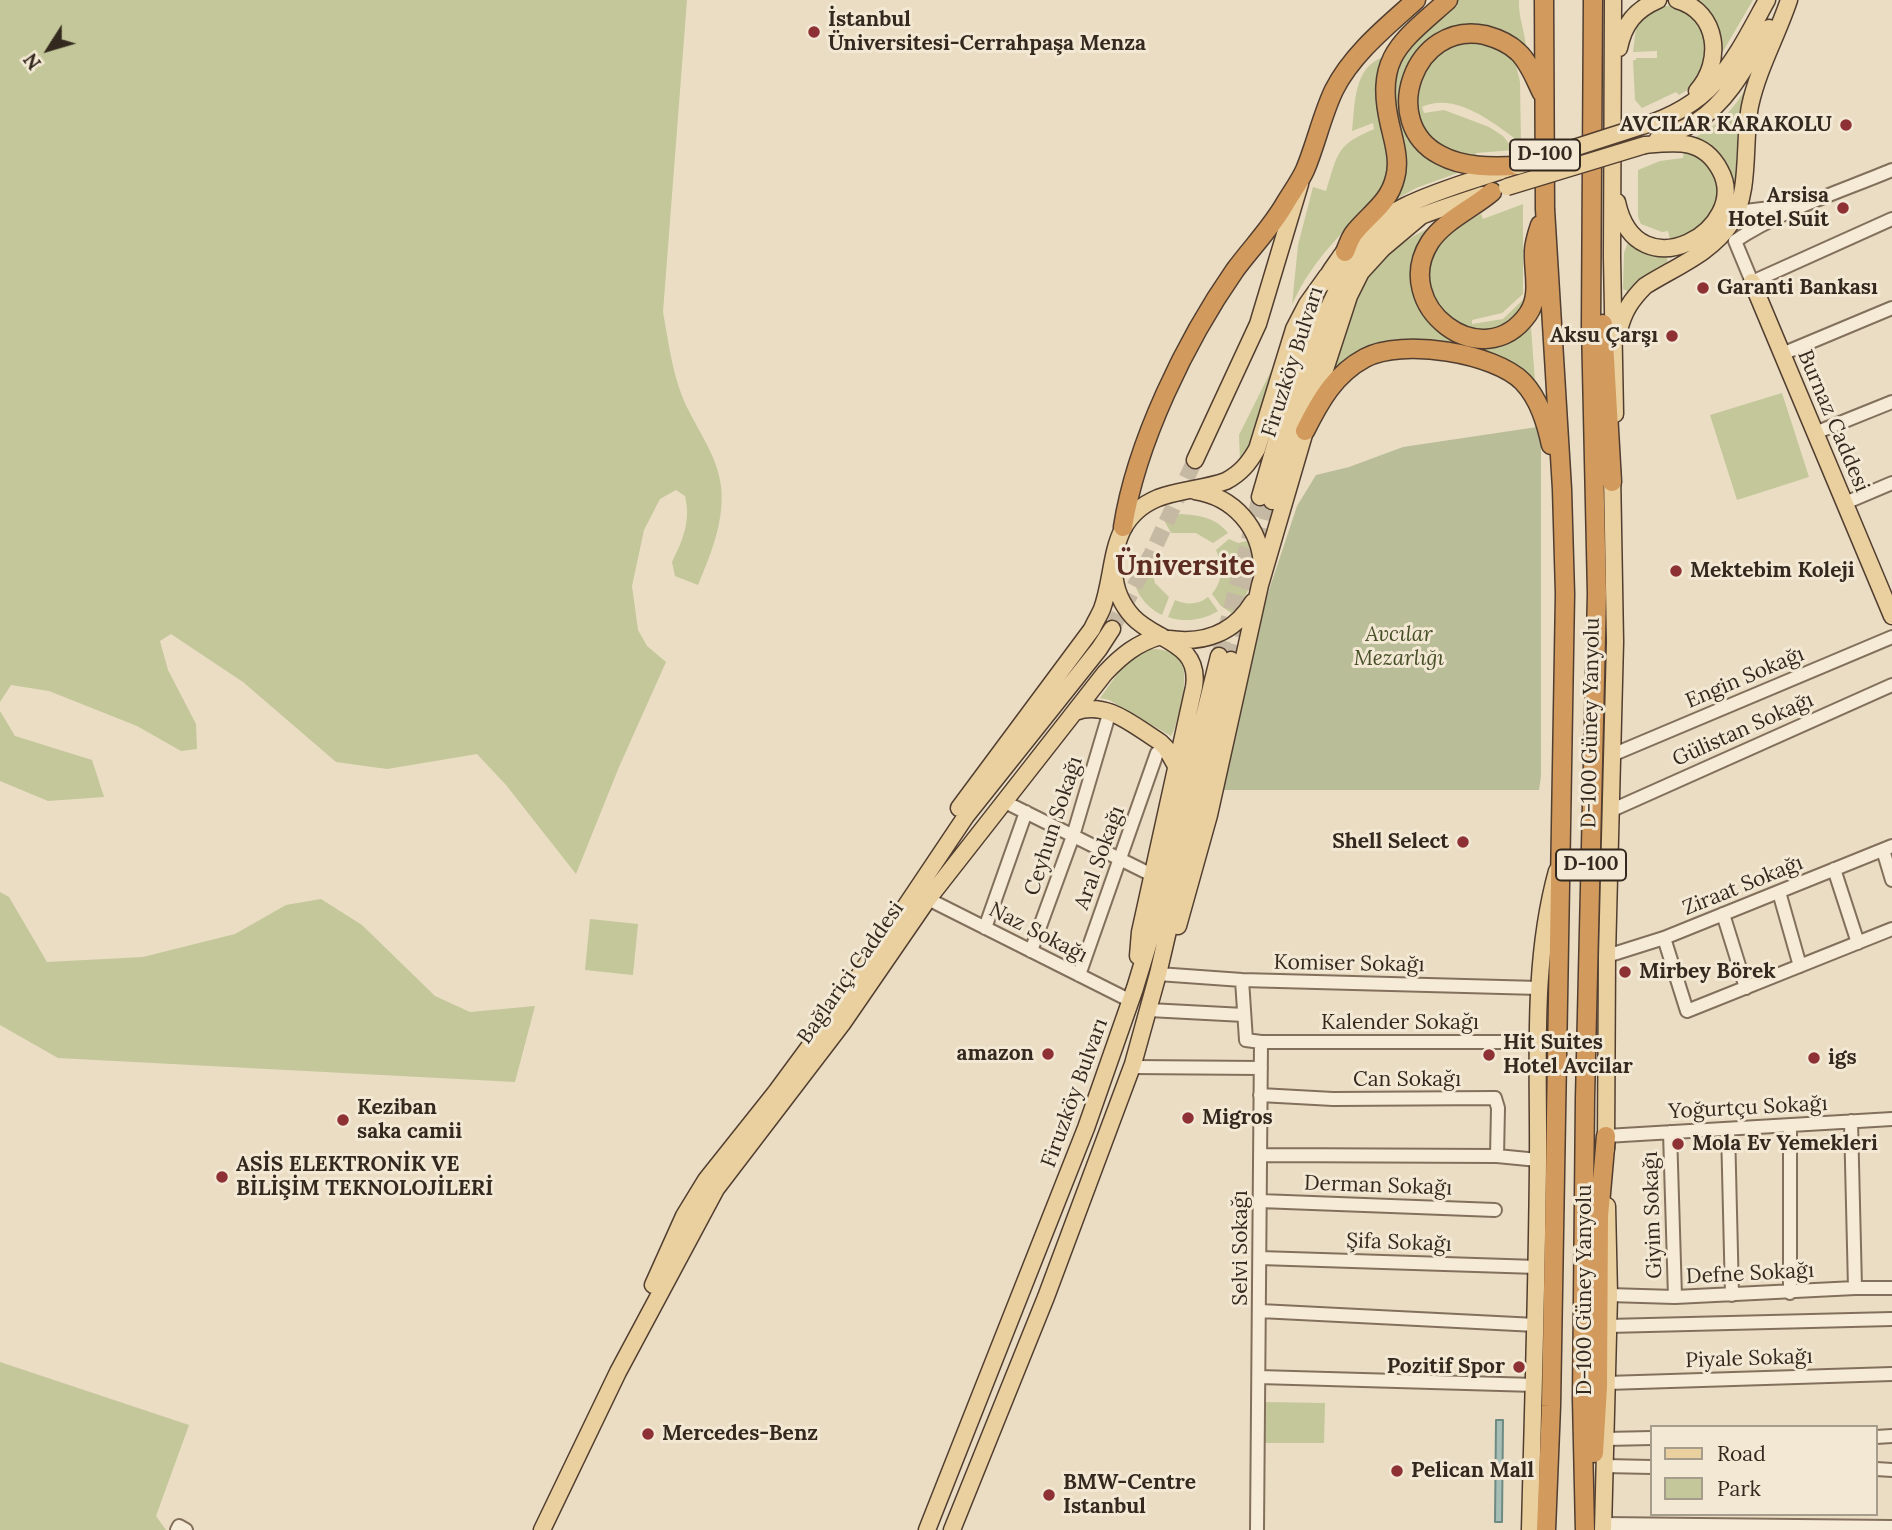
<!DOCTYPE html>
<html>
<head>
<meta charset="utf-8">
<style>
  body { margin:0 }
  #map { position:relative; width:1892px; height:1530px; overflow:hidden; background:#eaddc4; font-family:Lora,serif }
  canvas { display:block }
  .legend { position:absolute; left:1650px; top:1425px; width:228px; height:91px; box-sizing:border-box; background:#f2e8d3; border:2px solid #a69c8b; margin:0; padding:9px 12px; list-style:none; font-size:21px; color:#34291f }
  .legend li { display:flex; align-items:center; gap:14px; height:35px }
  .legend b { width:35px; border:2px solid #a69c8b }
  .north { position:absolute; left:14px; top:14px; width:70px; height:70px; -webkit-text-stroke:5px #f2e8d3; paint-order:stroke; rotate:233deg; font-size:19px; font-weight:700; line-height:28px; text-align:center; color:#34291f }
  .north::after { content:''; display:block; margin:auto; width:24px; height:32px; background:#34291f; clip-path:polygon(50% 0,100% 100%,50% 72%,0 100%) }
</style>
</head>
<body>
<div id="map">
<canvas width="1892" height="1530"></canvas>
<ul class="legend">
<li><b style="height:9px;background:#ead09f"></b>Road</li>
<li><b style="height:19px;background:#c3c799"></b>Park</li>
</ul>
<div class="north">N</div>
</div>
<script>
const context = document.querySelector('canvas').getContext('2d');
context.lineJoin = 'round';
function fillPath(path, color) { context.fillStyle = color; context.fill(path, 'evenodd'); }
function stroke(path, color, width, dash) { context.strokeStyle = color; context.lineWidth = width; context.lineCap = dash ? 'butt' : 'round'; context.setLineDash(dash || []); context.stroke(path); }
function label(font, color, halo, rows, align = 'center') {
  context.font = font + ' Lora,serif'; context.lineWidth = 6; context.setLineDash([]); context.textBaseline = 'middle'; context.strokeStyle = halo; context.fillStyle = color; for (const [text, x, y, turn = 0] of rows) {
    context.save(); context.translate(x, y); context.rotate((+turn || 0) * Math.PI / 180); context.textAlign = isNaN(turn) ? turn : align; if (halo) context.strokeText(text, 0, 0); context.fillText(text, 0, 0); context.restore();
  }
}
const green = new Path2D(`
  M 0,0 L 687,0 L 663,312 C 668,340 672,370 682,396 C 694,426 717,453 721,486 C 725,520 711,554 698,585 L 675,576 L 672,562 C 683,540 691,521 685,496 L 676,490 L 660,499 L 644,530 L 632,586 L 638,630 L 647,646 L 666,662 L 619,767 L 576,874 L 506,785 L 477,754 L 387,769 L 336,762 L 243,682 L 171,634 L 160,641 L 168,670 L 196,724 L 197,749 L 181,751 L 137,726 L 49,691 L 11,685 L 0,702 Z
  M 1457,0 L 1519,0 C 1518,17 1525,31 1526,48 C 1482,19 1482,20 1433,40 L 1406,121 L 1463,171 L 1416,188 L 1393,201 C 1392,165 1384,93 1398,62 C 1404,47 1444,12 1457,0 Z
  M 1696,0 L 1753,0 L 1722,53 C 1722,32 1714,13 1696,0 Z
  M 1674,5 L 1691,12 L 1707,37 L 1704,66 L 1689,89 L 1679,95 L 1676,92 L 1642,108 L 1635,100 L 1633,60 L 1636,60 L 1636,58 L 1657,58 L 1657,51 L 1633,52 L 1636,28 L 1632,26 L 1658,7 Z
  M 1485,42 L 1502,47 L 1518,61 L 1516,65 L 1520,82 L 1521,143 C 1495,124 1456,91 1422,107 L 1424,113 L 1444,110 L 1489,127 L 1503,136 L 1514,150 L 1476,153 L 1475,158 C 1432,152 1404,119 1423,76 C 1429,62 1436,50 1452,45 C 1461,41 1474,43 1485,42 Z
  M 1384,57 L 1390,144 L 1388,185 C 1353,223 1313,256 1292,305 L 1298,245 L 1313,187 L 1326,191 C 1338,153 1336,145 1374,129 L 1373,123 L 1352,131 C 1355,106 1353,66 1384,57 Z
  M 1752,74 L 1738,123 L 1735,185 L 1731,185 C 1725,161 1717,149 1694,138 C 1723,122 1740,104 1752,74 Z
  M 1684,152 C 1711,156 1726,186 1714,210 C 1705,226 1687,237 1671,243 L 1668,231 L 1662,232 L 1641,224 L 1638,217 L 1638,170 L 1660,161 L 1683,158 Z
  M 1523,204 L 1523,294 L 1502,313 L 1472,320 L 1472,324 L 1503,319 L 1529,294 L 1518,318 L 1493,331 L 1466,331 L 1433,306 L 1425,274 L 1430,256 L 1454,229 L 1481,214 L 1483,219 Z
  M 1435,225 C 1430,238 1413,276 1413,287 C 1415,317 1446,346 1476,345 C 1489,345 1514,331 1527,325 L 1531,328 L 1535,381 L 1522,371 L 1418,341 C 1383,339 1355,353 1328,376 C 1351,302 1361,260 1435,225 Z
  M 1628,242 L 1653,256 L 1667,257 L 1668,265 L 1627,291 L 1623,289 L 1624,253 Z
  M 1273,367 L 1266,399 L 1246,457 L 1240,461 L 1239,435 Z
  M 1782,393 L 1809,477 L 1737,500 L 1710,415 Z
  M 1180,514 C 1198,515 1216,517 1228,533 L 1213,543 L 1196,533 L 1171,533 L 1164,520 Z
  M 1229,539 L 1238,543 L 1247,541 C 1259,565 1251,595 1233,614 L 1221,606 L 1212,594 C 1223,580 1224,566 1216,550 Z
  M 1134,568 L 1151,568 L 1155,583 L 1169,597 L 1162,615 C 1144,606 1131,588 1134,568 Z
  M 1208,597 L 1218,611 C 1203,620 1185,623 1168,617 L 1175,600 C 1186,605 1198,605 1208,597 Z
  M 1149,649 C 1191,648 1187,679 1180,709 C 1177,718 1176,728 1171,736 L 1109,700 L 1100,698 L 1126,662 Z
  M 0,711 L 15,736 L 92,760 L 104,797 L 48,801 L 0,781 Z
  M 0,892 L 9,897 L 47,962 L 143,957 L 235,934 L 286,905 L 321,899 L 362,925 L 435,996 L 470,1012 L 535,1006 L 515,1082 L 58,1058 L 0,1025 Z
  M 590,919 L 638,924 L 633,975 L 585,970 Z
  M 0,1362 L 189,1425 L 156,1516 L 166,1530 L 0,1530 Z
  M 1263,1402 L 1325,1403 L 1324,1443 L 1261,1443 Z`);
const cemetery = new Path2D(`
  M 1537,427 L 1541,445 L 1541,776 L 1539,790 L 1220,790 L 1261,614 L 1297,506 L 1316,475 L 1349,467 L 1403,447 Z`);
const water = new Path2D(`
  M 1496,1420 L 1503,1420 L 1502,1522 L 1495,1522 Z`);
const majorTunnel = new Path2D(`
  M 1112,629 L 1152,553 L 1195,460
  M 1219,656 L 1260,497
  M 1231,660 L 1272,501`);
const minor = new Path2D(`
  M 1892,170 C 1842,191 1779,211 1735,241 L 1752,282 L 1892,219
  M 1737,212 L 1787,206 L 1799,207
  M 1782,354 L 1892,308
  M 1815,433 L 1892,402
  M 1845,503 L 1892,483
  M 1612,755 L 1892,637
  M 1005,802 L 1152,875
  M 1610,811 L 1892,685
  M 1883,850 L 1892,880
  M 1834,869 L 1858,943
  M 1779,892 L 1800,966
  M 928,899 L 1131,1001
  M 1723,914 L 1746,988
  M 985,928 L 1026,812
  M 1664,938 L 1687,1011 L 1892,929
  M 1031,951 L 1073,836 L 1110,711
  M 1607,956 L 1664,938 L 1892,846
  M 1158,974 L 1242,980 L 1539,988
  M 1079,975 L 1157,753
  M 1242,980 L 1246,1040 L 1261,1042 L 1539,1042
  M 1149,1010 L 1244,1015
  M 1133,1067 L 1261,1068
  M 1260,1095 L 1333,1099 L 1495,1098 L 1498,1108 L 1497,1156
  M 1851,1121 L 1855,1288
  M 1790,1125 L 1790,1293
  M 1728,1129 L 1732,1295
  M 1670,1132 L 1675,1297
  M 1606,1136 L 1892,1119
  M 1260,1155 L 1497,1156 L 1538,1160
  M 1260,1201 L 1495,1210
  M 1260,1258 L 1537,1267
  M 1609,1295 L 1675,1297 L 1855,1288 L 1892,1288
  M 1260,1311 L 1536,1325
  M 1608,1326 L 1892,1319
  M 1259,1377 L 1535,1385
  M 1607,1383 L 1892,1374
  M 1876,1437 L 1892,1436
  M 1605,1439 L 1652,1438
  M 1605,1466 L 1652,1467
  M 1876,1469 L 1892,1470
  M 1603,1524 L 1892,1527
  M 177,1530 L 179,1526 L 186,1530
  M 1257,1530 L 1261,1042`);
const major = new Path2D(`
  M 1613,0 L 1612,257 L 1615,414
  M 1677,0 C 1719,12 1723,62 1697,91
  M 1619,48 C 1624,24 1635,10 1658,0
  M 1642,126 C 1715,104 1733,62 1767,0
  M 1657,140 C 1670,134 1684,129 1696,122 C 1729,101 1749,61 1769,28
  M 1617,202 C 1637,295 1752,228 1720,170 C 1703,138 1676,142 1645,145
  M 1752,282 L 1892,616
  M 1324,283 C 1328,273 1335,265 1341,256 C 1383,203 1448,189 1510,168
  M 1619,330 C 1624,311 1631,300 1645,286 C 1675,267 1712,253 1731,223 C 1751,192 1743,142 1750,106 C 1758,69 1777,36 1789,0
  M 1195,460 L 1258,324 L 1300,184
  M 1195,491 C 1234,497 1261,528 1262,567
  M 1260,497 L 1315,308
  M 1272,501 L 1329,307 C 1364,227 1406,221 1482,195
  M 1114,572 C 1115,589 1121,604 1133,617 C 1155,641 1201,642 1194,687 L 1140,932 L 1138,956
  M 1169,639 C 1204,644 1234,633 1253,602
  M 1075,712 C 1107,700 1134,726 1160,742 L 1166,748 L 1175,764
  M 959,808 L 1092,629 C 1095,622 1099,616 1102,609 C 1117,567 1107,519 1158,498 C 1179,490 1204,489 1226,481 C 1241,473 1249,463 1257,449 L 1294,329 L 1307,304 L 1327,276
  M 1178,926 L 1209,815 L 1260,585 L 1305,431 L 1349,296 L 1361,272 L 1382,249 L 1420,217
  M 1606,1149 L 1607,956 L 1615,642 L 1612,471
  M 653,1285 L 684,1216 L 706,1180 L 776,1092 L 832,1016 L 966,816 L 1099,649 L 1112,629
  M 542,1530 L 618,1372 L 716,1189 L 842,1024 L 928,899 L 1105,673 C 1122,655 1137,643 1161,636
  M 927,1530 L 1086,1128 L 1135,988 L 1163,896 L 1179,817 L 1219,656
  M 952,1530 L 1046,1297 L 1133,1064 L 1158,974 L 1231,660
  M 1530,1530 C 1533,1407 1537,1285 1538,1163 C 1539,1066 1531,965 1557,871
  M 1603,1530 L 1609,1295 L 1607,1206`);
const highway = new Path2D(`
  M 1544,0 L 1545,209 L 1562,489 L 1565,594 L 1551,1406 L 1546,1530
  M 1518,166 C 1492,167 1464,168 1440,155 C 1378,123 1414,20 1485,35 C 1496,38 1509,43 1518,52 C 1529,62 1535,79 1542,93
  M 1492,192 C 1472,209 1445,220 1430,242 C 1389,306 1483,378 1528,314 C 1541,295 1533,272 1534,251 C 1534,243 1537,234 1540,225
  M 1345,252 C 1348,245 1350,238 1354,233 C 1369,214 1389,203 1395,178 C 1400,161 1394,142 1390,125 C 1374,57 1401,42 1448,0
  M 1603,324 L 1612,482
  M 1305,431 C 1320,401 1335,374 1365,358 C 1402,338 1495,353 1523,382 C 1539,399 1546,422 1551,445
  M 1123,527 C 1136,443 1186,340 1235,270 C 1252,247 1272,227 1286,202 C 1292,192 1300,181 1305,170 C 1316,144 1322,115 1334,90 C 1352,54 1387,26 1416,0
  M 1594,1453 L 1598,1387 L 1599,1216 L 1606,1136
  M 1585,1530 L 1582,1399 L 1585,1098 L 1597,594 L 1591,325 L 1593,0`);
const majorBridge = new Path2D(`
  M 1518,166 L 1642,126
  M 1507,187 L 1645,145`);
const markers = [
  [814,32,7,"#8d3135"],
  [1846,125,7,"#8d3135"],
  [1843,208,7,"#8d3135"],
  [1703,288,7,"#8d3135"],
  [1672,336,7,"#8d3135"],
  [1676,571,7,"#8d3135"],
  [1463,842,7,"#8d3135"],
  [1625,972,7,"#8d3135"],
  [1048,1054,7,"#8d3135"],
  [1489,1055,7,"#8d3135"],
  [1814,1058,7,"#8d3135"],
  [1188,1118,7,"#8d3135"],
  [343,1120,7,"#8d3135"],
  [1678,1144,7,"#8d3135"],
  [222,1177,7,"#8d3135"],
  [1519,1367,7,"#8d3135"],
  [648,1434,7,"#8d3135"],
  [1397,1471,7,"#8d3135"],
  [1049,1495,7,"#8d3135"]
];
const shields = [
  [1545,155,70],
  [1591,865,70]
];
const shieldNames = [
  ["D-100",1545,155],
  ["D-100",1591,865]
];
const poiNames = [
  ["İstanbul",828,20],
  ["Üniversitesi-Cerrahpaşa Menza",828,44],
  ["AVCILAR KARAKOLU",1832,125,"right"],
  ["Arsisa",1829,196,"right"],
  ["Hotel Suit",1829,220,"right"],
  ["Garanti Bankası",1717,288],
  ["Aksu Çarşı",1658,336,"right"],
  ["Mektebim Koleji",1690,571],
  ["Shell Select",1449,842,"right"],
  ["Mirbey Börek",1639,972],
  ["Hit Suites",1503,1043],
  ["Hotel Avcilar",1503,1067],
  ["amazon",1034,1054,"right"],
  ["igs",1828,1058],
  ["Keziban",357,1108],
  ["saka camii",357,1132],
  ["Migros",1202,1118],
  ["Mola Ev Yemekleri",1692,1144],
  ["ASİS ELEKTRONİK VE",236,1165],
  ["BİLİŞİM TEKNOLOJİLERİ",236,1189],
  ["Pozitif Spor",1505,1367,"right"],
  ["Mercedes-Benz",662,1434],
  ["Pelican Mall",1411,1471],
  ["BMW-Centre",1063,1483],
  ["Istanbul",1063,1507]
];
const streetNames = [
  ["Firuzköy Bulvarı",1293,362,-72],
  ["Burnaz Caddesi",1833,421,67],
  ["Engin Sokağı",1745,678,-23],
  ["D-100 Güney Yanyolu",1591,723,-89],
  ["Gülistan Sokağı",1743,730,-24],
  ["Ceyhun Sokağı",1054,826,-72],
  ["Aral Sokağı",1100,858,-70],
  ["Ziraat Sokağı",1743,886,-22],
  ["Naz Sokağı",1038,933,27],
  ["Komiser Sokağı",1349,964,1],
  ["Bağlariçi Caddesi",851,973,-55],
  ["Kalender Sokağı",1400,1023],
  ["Can Sokağı",1407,1080],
  ["Firuzköy Bulvarı",1075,1093,-70],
  ["Yoğurtçu Sokağı",1748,1108,-3],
  ["Derman Sokağı",1378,1186,2],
  ["Giyim Sokağı",1653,1215,-92],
  ["Şifa Sokağı",1399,1243,2],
  ["Selvi Sokağı",1241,1248,-90],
  ["Defne Sokağı",1750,1274,-3],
  ["D-100 Güney Yanyolu",1585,1290,-90],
  ["Piyale Sokağı",1749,1359,-2]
];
const parkNames = [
  ["Avcılar",1399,635],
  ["Mezarlığı",1399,659]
];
const districtNames = [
  ["Üniversite",1185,567]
];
fillPath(green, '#c3c799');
fillPath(cemetery, '#b9bd98');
fillPath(water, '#a6beb6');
stroke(water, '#6d8b83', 2);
stroke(majorTunnel, '#c6b9a3', 16, [16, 8]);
stroke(minor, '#83705c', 16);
stroke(major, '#513e30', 19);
stroke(highway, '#513e30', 21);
stroke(minor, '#f6ebd7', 12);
stroke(major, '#ead09f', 16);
stroke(highway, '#d29a5c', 18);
stroke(majorBridge, '#513e30', 19, []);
stroke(majorBridge, '#ead09f', 16);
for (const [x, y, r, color] of markers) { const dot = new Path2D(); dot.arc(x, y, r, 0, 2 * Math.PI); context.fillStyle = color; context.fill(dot); stroke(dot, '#f2e8d3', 2.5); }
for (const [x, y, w] of shields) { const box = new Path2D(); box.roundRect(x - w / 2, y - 15.5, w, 31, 5); context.fillStyle = '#f2e8d3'; context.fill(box); stroke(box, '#34291f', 2); }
label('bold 19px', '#34291f', null, shieldNames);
label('bold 21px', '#34291f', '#f2e8d3', poiNames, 'left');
label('21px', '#34291f', '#f2e8d3', streetNames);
label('italic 21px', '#464f27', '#f2e8d3', parkNames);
label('bold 28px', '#5d2c22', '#f2e8d3', districtNames);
</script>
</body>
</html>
